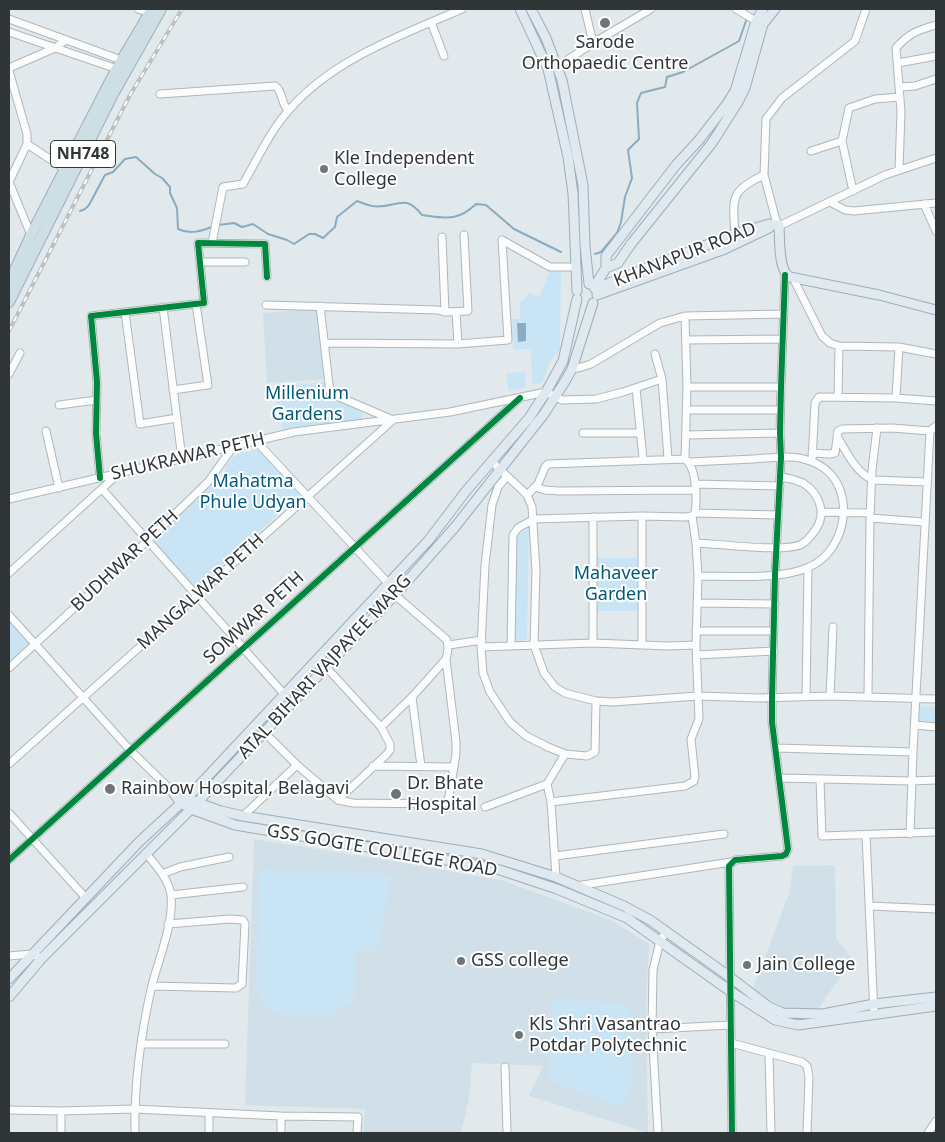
<!DOCTYPE html>
<html>
<head>
<meta charset="utf-8">
<style>
  body { margin:0 }
  #map { position:relative; width:945px; height:1142px; overflow:hidden; background:#e2e9ed; font-family:"Noto Sans",sans-serif }
  canvas { display:block }
  .frame { position:absolute; inset:0; border:10px solid #303538; pointer-events:none }
</style>
</head>
<body>
<div id="map">
<canvas width="945" height="1142"></canvas>
<div class="frame"></div>
</div>
<script>
const context = document.querySelector('canvas').getContext('2d');
context.lineJoin = 'round';
function fillPath(path, color) { context.fillStyle = color; context.fill(path, 'evenodd'); }
function stroke(path, color, width, dash) { context.strokeStyle = color; context.lineWidth = width; context.lineCap = dash ? 'butt' : 'round'; context.setLineDash(dash || []); context.stroke(path); }
function label(font, color, halo, rows, align = 'center') {
  context.font = font + ' "Noto Sans",sans-serif'; context.lineWidth = 4; context.setLineDash([]); context.textBaseline = 'middle'; context.strokeStyle = halo; context.fillStyle = color; for (const [text, x, y, turn = 0] of rows) {
    context.save(); context.translate(x, y); context.rotate((+turn || 0) * Math.PI / 180); context.textAlign = isNaN(turn) ? turn : align; if (halo) context.strokeText(text, 0, 0); context.fillText(text, 0, 0); context.restore();
  }
}
const built = new Path2D(`
  M 320,308 L 327,379 L 267,383 L 263,313 Z
  M 254,839 L 399,862 L 504,881 L 613,921 L 649,944 L 646,1004 L 648,1133 L 529,1096 L 543,1066 L 472,1063 L 469,1099 L 461,1133 L 363,1133 L 365,1109 L 245,1105 Z
  M 835,865 L 836,939 L 853,959 L 818,1009 L 799,1010 L 780,1006 L 752,991 L 789,894 L 793,866 Z`);
const green = new Path2D(`
  M 550,271 L 561,272 L 560,350 L 551,360 L 542,383 L 532,384 L 531,349 L 513,349 L 512,319 L 520,319 L 520,304 L 529,293 L 539,297 Z
  M 525,372 L 526,387 L 509,391 L 506,373 Z
  M 325,382 L 327,395 L 362,409 L 362,419 L 283,429 L 275,387 Z
  M 259,449 L 300,494 L 195,591 L 150,542 L 225,473 C 228,453 242,453 259,449 Z
  M 529,529 L 527,640 L 511,641 L 515,535 Z
  M 595,558 L 637,558 L 637,611 L 595,611 Z
  M 9,620 L 30,644 L 9,663 Z
  M 918,706 L 936,707 L 936,725 L 917,724 Z
  M 259,869 L 384,874 L 391,877 L 378,950 L 355,950 L 354,1001 L 330,1016 L 288,1017 L 262,1005 L 257,986 Z
  M 553,999 L 630,1004 L 631,1085 L 621,1108 L 549,1080 Z`);
const water = new Path2D(`
  M 517,323 L 526,323 L 526,341 L 518,342 Z`);
const stream = new Path2D(`
  M 80,211 L 85,209 L 89,205 L 105,175 L 113,172 L 125,159 L 136,157 L 155,174 L 162,178 L 170,187 L 170,193 L 177,208 L 178,229 C 190,235 202,231 214,226
  M 219,225 L 234,223 L 242,227 L 253,224 L 268,234 L 287,240 L 294,244 L 309,234 L 315,234 L 323,238 L 335,227 L 337,217 L 357,201 C 362,203 367,205 372,206 C 396,210 403,191 422,215 C 446,218 457,222 476,204 L 486,205 L 514,229 L 561,252
  M 595,254 L 601,252 L 617,233 L 621,222 L 625,197 L 632,178 L 628,150 L 639,139 L 637,103 L 641,93 L 665,87 L 667,77 L 683,72 L 739,41 L 746,21`);
const minor = new Path2D(`
  M 138,9 L 150,13
  M 585,9 L 593,43
  M 736,9 L 756,21
  M 9,19 L 124,61
  M 431,22 L 444,56
  M 9,32 L 120,70
  M 898,63 L 936,56
  M 557,67 L 593,43 L 651,9
  M 9,68 L 55,48 L 66,40
  M 9,71 L 27,134 L 27,144 L 9,182
  M 900,87 L 915,86 L 936,79
  M 160,94 L 275,86 C 284,92 280,103 288,110
  M 842,141 L 853,191
  M 27,144 L 65,169
  M 811,151 L 842,141 L 849,108 L 875,99 L 900,97
  M 899,169 L 901,112 L 896,48 C 909,33 918,30 936,25
  M 9,182 L 31,235
  M 830,202 L 845,210 L 854,211 L 936,203
  M 924,204 L 936,231
  M 777,224 L 764,175 L 766,119 L 782,98 L 855,41 L 866,9
  M 779,226 L 885,175 L 936,158
  M 735,234 C 733,199 729,191 764,175
  M 442,237 L 445,312
  M 502,240 L 550,267 L 575,267
  M 212,243 L 223,187 L 243,184 C 257,160 270,131 289,110 C 333,59 402,35 462,9
  M 200,262 L 245,262
  M 793,278 L 822,336 L 830,343 L 839,346 L 899,347 L 936,354
  M 266,305 L 438,310 L 445,312 L 468,311 L 464,235
  M 163,307 L 182,459
  M 125,312 L 140,424 L 177,418
  M 456,312 L 458,344
  M 685,316 L 687,387 L 685,459
  M 686,340 L 783,339
  M 325,343 L 458,344 L 508,340 L 502,240
  M 655,354 L 662,379 L 668,459
  M 572,369 L 582,367 L 591,364 L 660,323 L 685,316 L 784,314
  M 9,374 L 20,353
  M 687,387 L 781,387
  M 636,388 L 643,459
  M 173,390 L 208,385 L 196,304
  M 838,397 L 839,346
  M 896,398 L 899,347
  M 59,405 L 97,400
  M 686,410 L 780,410
  M 46,431 L 59,488
  M 583,433 L 640,433
  M 686,435 L 780,433
  M 837,436 C 846,451 856,473 873,480 L 927,482
  M 256,441 L 388,583
  M 812,453 L 830,454 L 835,453 L 838,431 L 842,429 L 892,428 L 930,431
  M 491,461 L 521,489 L 527,495 L 532,507 L 536,571 L 534,645 L 544,673 L 555,687 L 565,693 L 596,701 L 613,702 L 698,696 L 759,698 L 830,696 L 936,699
  M 812,461 L 815,403 L 819,397 L 896,398 L 936,401
  M 689,462 C 711,461 732,460 754,459 C 773,458 792,454 810,461 C 859,477 851,551 807,568 C 778,580 729,576 698,576
  M 507,476 L 498,487 L 492,505 L 485,565 L 481,647 L 483,673 L 490,692 L 510,722 L 526,736 L 548,747 L 565,754 L 587,756 L 595,752 L 596,701
  M 100,478 L 96,433 L 97,382 L 91,316 L 204,303 L 198,243 L 265,244 L 267,277
  M 695,484 L 780,486
  M 535,487 L 545,490 L 559,491 L 695,490
  M 102,489 L 284,694
  M 9,499 L 294,432 L 450,412 L 546,392 L 562,400 L 596,399 L 623,392 L 662,379
  M 822,512 L 870,513
  M 695,513 L 777,515
  M 593,517 L 593,643
  M 870,518 L 924,522
  M 696,543 C 718,544 782,552 800,545 C 807,542 812,535 816,529 C 827,513 819,493 803,483 C 796,480 788,478 781,477
  M 9,573 L 118,474
  M 697,603 L 775,604
  M 9,615 L 130,750 L 171,790
  M 696,631 L 774,631
  M 449,645 L 482,640
  M 642,645 L 642,516
  M 511,646 L 513,535 L 518,528 L 534,519 L 642,516 L 685,517 L 692,516 L 695,513 C 697,499 697,468 685,459 L 548,464 L 545,467 L 538,484 L 527,495
  M 481,647 L 593,643 L 668,646 L 696,645
  M 697,655 L 774,651
  M 326,667 L 381,727 L 390,744 L 390,750 L 387,754 L 338,800
  M 9,668 L 147,541 L 208,482 L 233,447
  M 830,696 L 833,627
  M 868,696 L 870,518 L 872,470 L 877,428
  M 412,697 L 421,766
  M 806,697 L 808,568
  M 915,725 L 936,727
  M 381,727 L 412,697 L 446,659 C 448,652 449,647 447,640 L 395,595
  M 264,732 L 297,765 L 338,800 L 353,803 L 442,804 L 446,802 L 449,797 L 456,754 L 456,742 L 446,659
  M 776,748 L 913,752
  M 9,764 L 393,420 L 330,393 L 320,306
  M 373,766 L 454,767
  M 780,778 L 911,781 L 936,780
  M 820,779 L 822,836 L 936,832
  M 547,784 L 551,802 L 556,877
  M 551,802 L 685,786 L 694,781 L 695,777 L 691,739 L 699,719 L 696,645 L 698,576 L 696,543 L 692,516
  M 485,807 L 547,784 L 565,754
  M 9,813 L 85,897
  M 243,816 L 297,765
  M 910,834 L 913,752 L 930,431 L 936,426
  M 866,835 L 874,1014
  M 555,856 L 724,834
  M 9,860 L 520,398
  M 162,874 L 180,867 L 229,857
  M 576,886 L 731,862
  M 171,895 L 243,887
  M 870,906 L 936,909
  M 9,956 L 31,954 L 42,958
  M 152,986 L 236,988 L 242,984 L 245,924 L 243,920 L 230,919 L 168,924
  M 652,1029 L 731,1025
  M 731,1043 L 802,1062 L 807,1066 L 809,1077 L 807,1133
  M 142,1044 L 225,1044
  M 769,1053 L 771,1133
  M 505,1067 L 507,1133
  M 9,1110 L 61,1111 L 134,1109 L 281,1116 L 358,1117 L 357,1133
  M 61,1111 L 61,1133
  M 209,1113 L 209,1133
  M 281,1116 L 281,1133
  M 135,1133 C 134,1084 141,1033 152,985 C 159,958 174,923 171,895 C 169,879 155,865 146,853
  M 658,1133 L 652,1029 L 653,970 L 660,941 L 666,932
  M 732,1133 L 729,866 L 735,860 L 782,856 L 786,854 L 788,849 L 772,722 L 772,697 L 775,575 L 781,457 L 780,433 L 781,387 L 785,275
  M 928,1133 L 936,1121`);
const major = new Path2D(`
  M 520,9 L 548,69 L 568,157 L 573,194 L 577,291
  M 531,9 L 546,38 L 562,80 L 583,185 L 585,246 L 589,284
  M 606,268 L 606,256 L 676,165 L 699,140 L 727,104 L 735,91 L 756,21 L 763,9
  M 594,287 L 606,268 L 618,263 L 631,244 L 712,143 L 738,102 L 745,88 L 763,24 L 775,9
  M 595,289 L 629,275 L 735,234 L 769,224 L 779,226 C 780,239 778,271 790,277 L 879,295 L 936,310
  M 597,295 L 725,249 L 769,228
  M 171,790 L 181,803 L 191,809 L 235,825 L 494,868 L 557,889 L 627,918 L 730,991 L 775,1020 L 798,1025 L 936,1006
  M 193,801 L 221,811 L 243,816 L 482,854 L 556,877 L 624,906 L 650,920 L 730,977 L 769,1007 L 783,1013 L 823,1014 L 874,1004 L 936,997
  M 9,979 L 139,842 L 191,794 L 428,541 L 466,491 L 529,418 L 546,392 L 563,361 L 577,299
  M 9,997 L 42,958 L 191,809 L 395,595 L 455,527 L 544,414 L 564,383 L 572,369 L 593,303`);
const highway = new Path2D(`
  M 9,283 L 31,235 L 117,68 L 152,9
  M 9,302 L 113,94 L 161,9`);
const rail = new Path2D(`
  M 9,331 L 130,95 L 182,9`);
const cycleway = new Path2D(`
  M 100,478 L 96,433 L 97,382 L 91,316 L 204,303 L 198,243 L 265,244 L 267,277
  M 9,860 L 520,398
  M 732,1133 L 729,866 L 735,860 L 782,856 L 786,854 L 788,849 L 772,722 L 772,697 L 775,575 L 781,457 L 780,433 L 781,387 L 785,275`);
const markers = [
  [605,23,6,"#6e7477"],
  [324,169,5,"#6e7477"],
  [110,789,6,"#6e7477"],
  [396,794,6,"#6e7477"],
  [461,961,5,"#6e7477"],
  [747,965,5,"#6e7477"],
  [519,1035,5,"#6e7477"]
];
const shields = [
  [83,154,65]
];
const shieldNames = [
  ["NH748",83,154]
];
const poiNames = [
  ["Sarode",605,43,"center"],
  ["Orthopaedic Centre",605,64,"center"],
  ["Kle Independent",334,159],
  ["College",334,180],
  ["Dr. Bhate",407,784],
  ["Hospital",407,805],
  ["Rainbow Hospital, Belagavi",121,789],
  ["GSS college",471,961],
  ["Jain College",757,965],
  ["Kls Shri Vasantrao",529,1025],
  ["Potdar Polytechnic",529,1046]
];
const streetNames = [
  ["KHANAPUR ROAD",685,255,-21],
  ["SHUKRAWAR PETH",188,457,-13],
  ["BUDHWAR PETH",125,561,-43],
  ["MANGALWAR PETH",201,592,-42],
  ["SOMWAR PETH",254,618,-42],
  ["ATAL BIHARI VAJPAYEE MARG",325,667,-47],
  ["GSS GOGTE COLLEGE ROAD",382,851,10]
];
const parkNames = [
  ["Millenium",307,394],
  ["Gardens",307,415],
  ["Mahatma",253,482],
  ["Phule Udyan",253,503],
  ["Mahaveer",616,574],
  ["Garden",616,595]
];
fillPath(built, '#d0dfe8');
fillPath(green, '#c9e5f5');
fillPath(water, '#8aabc0');
stroke(stream, '#8aabc0', 2);
stroke(minor, '#b0b6ba', 9);
stroke(major, '#9caeb8', 11);
stroke(highway, '#9caeb8', 12);
stroke(minor, '#fbfcfc', 7);
stroke(major, '#dfe9ef', 9);
stroke(highway, '#cedee5', 10);
stroke(rail, '#bdbfc1', 4);
stroke(rail, '#fff', 2, [5.5]);
stroke(cycleway, '#00873e', 6);
for (const [x, y, r, color] of markers) { const dot = new Path2D(); dot.arc(x, y, r, 0, 2 * Math.PI); context.fillStyle = color; context.fill(dot); stroke(dot, '#fff', 2); }
for (const [x, y, w] of shields) { const box = new Path2D(); box.roundRect(x - w / 2, y - 13.5, w, 27, 4); context.fillStyle = '#fff'; context.fill(box); stroke(box, '#303538', 1); }
label('bold 16px', '#303538', null, shieldNames);
label('18px', '#303538', '#fff', poiNames, 'left');
label('18px', '#303538', '#fff', streetNames);
label('18px', '#00587c', '#fff', parkNames);
</script>
</body>
</html>
